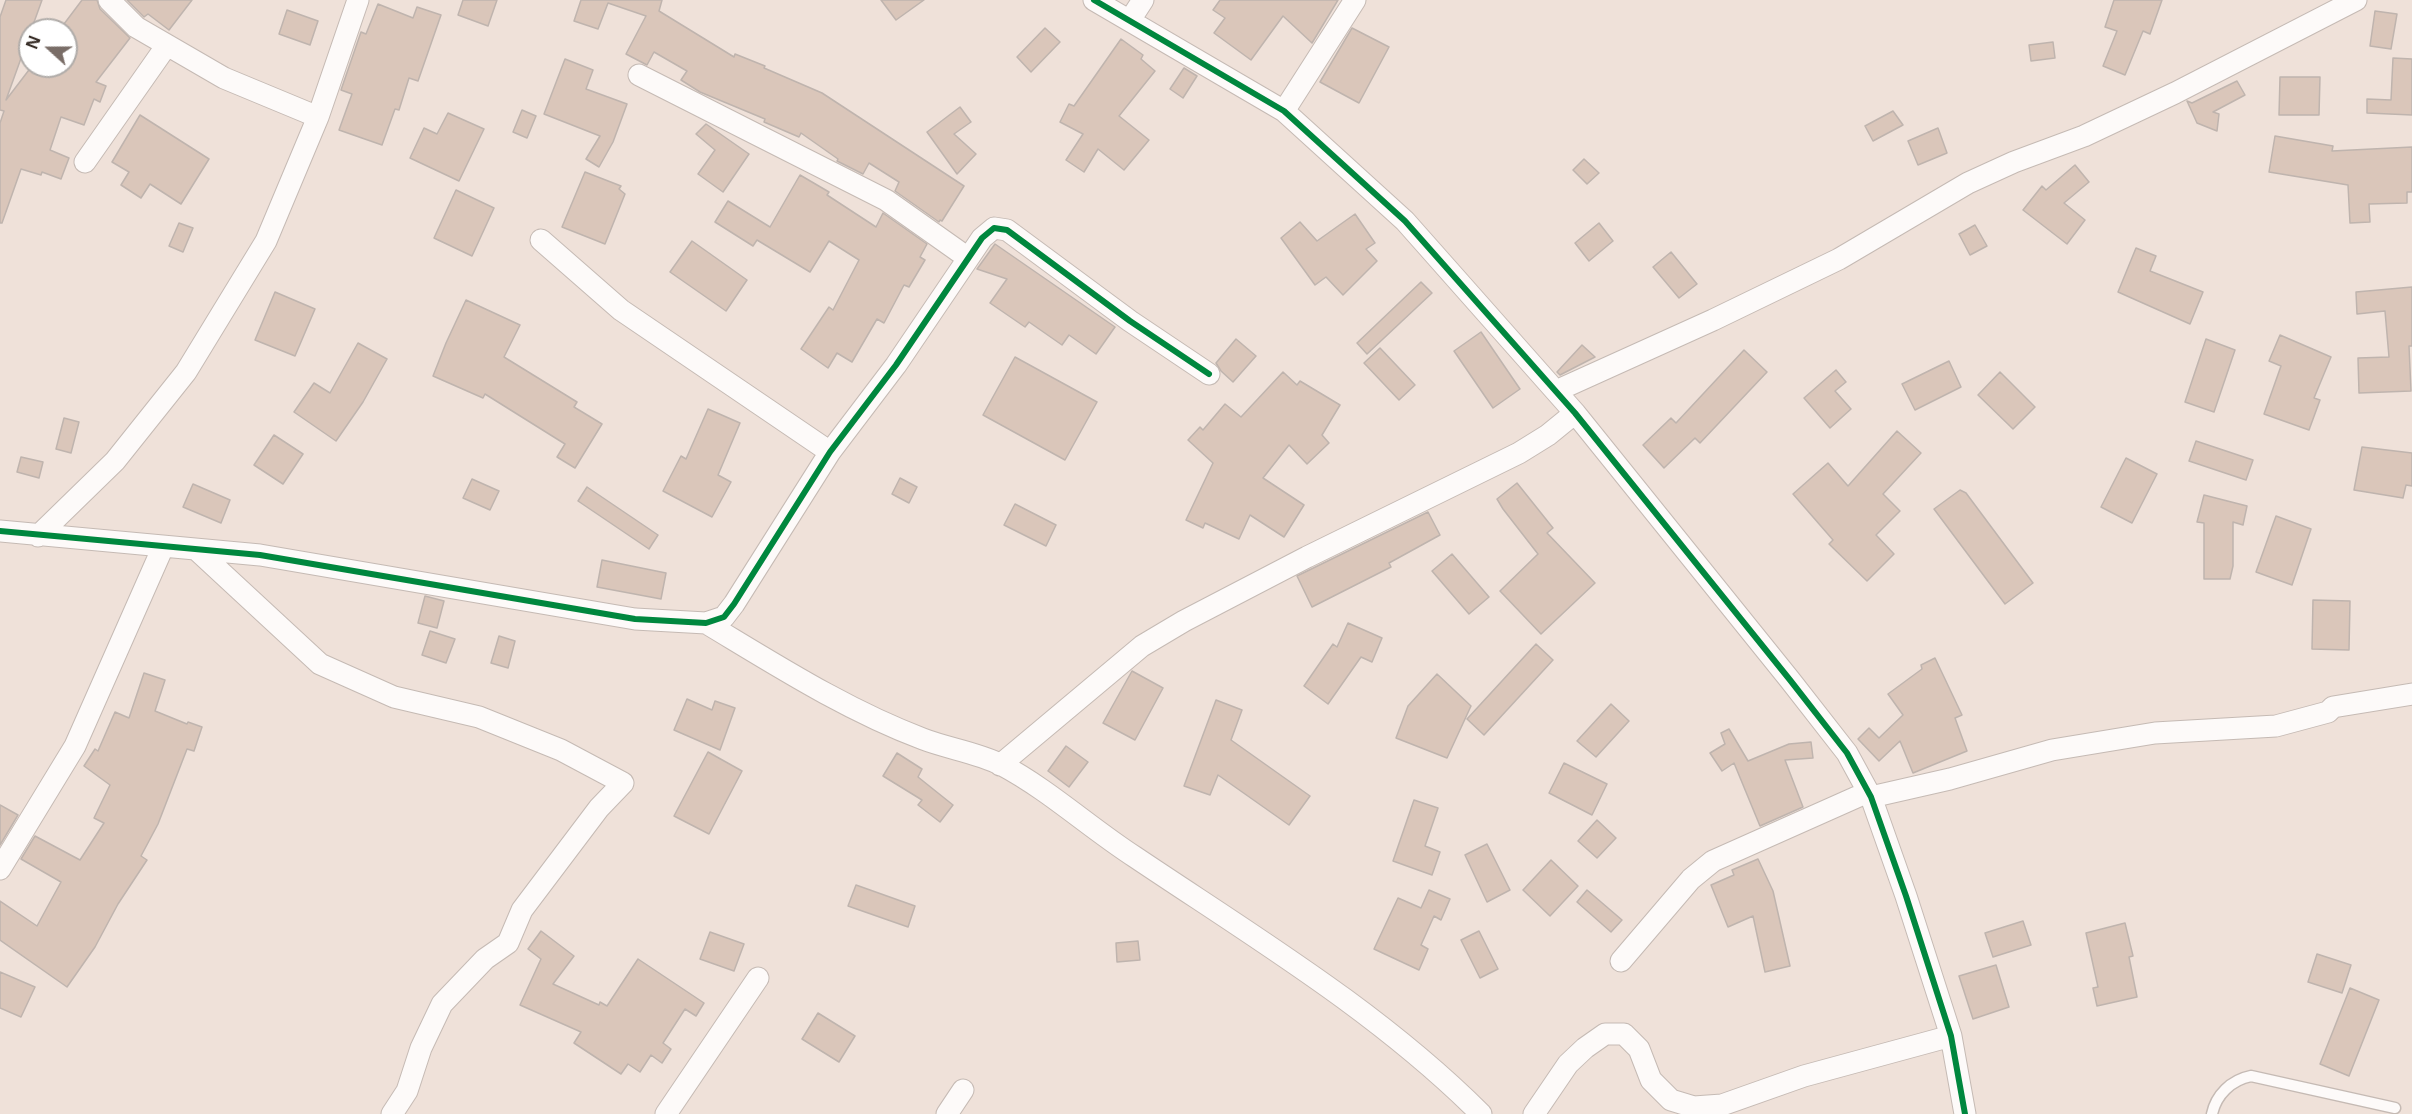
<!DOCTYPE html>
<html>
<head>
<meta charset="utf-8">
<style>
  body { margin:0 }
  #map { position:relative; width:2412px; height:1114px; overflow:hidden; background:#efe1d9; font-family:"Open Sans",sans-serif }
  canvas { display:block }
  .north { position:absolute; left:18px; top:18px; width:60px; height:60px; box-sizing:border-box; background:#fff; border:2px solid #b0aca9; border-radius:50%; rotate:291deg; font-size:16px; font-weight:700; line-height:24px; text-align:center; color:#392f29 }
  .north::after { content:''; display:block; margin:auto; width:21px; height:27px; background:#796d67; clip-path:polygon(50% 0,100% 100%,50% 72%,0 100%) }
</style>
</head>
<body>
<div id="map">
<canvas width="2412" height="1114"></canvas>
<div class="north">N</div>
</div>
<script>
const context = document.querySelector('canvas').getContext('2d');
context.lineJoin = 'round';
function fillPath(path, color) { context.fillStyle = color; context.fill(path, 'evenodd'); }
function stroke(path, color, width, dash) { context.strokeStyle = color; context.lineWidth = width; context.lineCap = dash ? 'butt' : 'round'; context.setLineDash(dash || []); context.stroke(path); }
const building = new Path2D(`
  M 6,0 L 42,0 L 6,100 L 32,66 L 66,66 L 66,30 L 61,28 L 82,0 L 97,0 L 100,9 L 130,38 L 96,82 L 106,86 L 100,102 L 94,99 L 84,125 L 61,117 L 50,150 L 69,158 L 61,179 L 42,172 L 41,175 L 21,169 L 2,223 L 0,223 L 0,123 L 4,111 L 0,110 L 0,17 Z
  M 127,0 L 192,0 L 169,30 L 148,14 L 144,17 Z
  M 463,0 L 497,0 L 488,26 L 458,15 Z
  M 581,0 L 662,0 L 659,11 L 734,57 L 735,54 L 765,66 L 764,68 L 822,93 L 964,186 L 942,221 L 940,220 L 939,222 L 895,191 L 899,182 L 869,163 L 863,174 L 837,161 L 838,159 L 801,133 L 799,137 L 764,122 L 765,119 L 700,92 L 681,80 L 687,71 L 654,52 L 647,65 L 626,54 L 646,16 L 608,3 L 598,29 L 574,21 Z
  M 881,0 L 924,0 L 896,20 Z
  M 1220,0 L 1338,0 L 1312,43 L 1283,16 L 1251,60 L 1214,33 L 1225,18 L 1213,10 Z
  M 2114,0 L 2162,0 L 2150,34 L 2143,31 L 2125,75 L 2103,66 L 2117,31 L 2105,27 Z
  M 378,4 L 413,18 L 417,7 L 441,15 L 418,81 L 409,78 L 399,110 L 395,109 L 382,145 L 339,130 L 352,94 L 341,90 L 361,32 L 366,34 Z
  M 287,10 L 318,21 L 310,45 L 279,34 Z
  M 2375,11 L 2397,14 L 2391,49 L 2370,46 Z
  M 1045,28 L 1060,42 L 1031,72 L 1017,57 Z
  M 1352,28 L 1389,47 L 1359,103 L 1320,82 Z
  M 1121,39 L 1143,55 L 1141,59 L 1155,71 L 1119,116 L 1149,140 L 1124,170 L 1098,149 L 1084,172 L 1066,160 L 1083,134 L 1060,122 L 1069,104 L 1074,106 Z
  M 2053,42 L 2055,58 L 2031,61 L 2029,45 Z
  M 2393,58 L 2412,59 L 2412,115 L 2367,113 L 2367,99 L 2391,100 Z
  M 565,59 L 593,70 L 586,89 L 627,104 L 613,142 L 599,167 L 586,159 L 600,136 L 544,114 Z
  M 1184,68 L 1197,76 L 1183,98 L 1170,89 Z
  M 2280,77 L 2320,77 L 2319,115 L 2279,115 Z
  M 2237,81 L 2245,95 L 2213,112 L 2219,114 L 2217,131 L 2197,123 L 2187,101 L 2192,103 Z
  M 960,107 L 971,122 L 954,134 L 976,154 L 957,174 L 927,132 Z
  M 522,110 L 536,116 L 527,138 L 513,132 Z
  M 1893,111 L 1903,125 L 1873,141 L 1865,126 Z
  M 448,113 L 484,129 L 459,181 L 410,158 L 424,128 L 437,134 Z
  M 140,115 L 209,159 L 181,204 L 150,184 L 141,198 L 121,185 L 129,172 L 112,162 Z
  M 706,124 L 749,154 L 723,192 L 698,174 L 715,150 L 696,134 Z
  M 1938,128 L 1947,153 L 1918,165 L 1908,141 Z
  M 2275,136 L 2333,146 L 2332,151 L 2412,147 L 2412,192 L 2407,192 L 2407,203 L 2369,204 L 2370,222 L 2350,223 L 2348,185 L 2269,172 Z
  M 1584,159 L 1599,173 L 1587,184 L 1573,170 Z
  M 2075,165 L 2089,182 L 2064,203 L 2085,220 L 2067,244 L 2023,210 L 2042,186 L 2046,190 Z
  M 585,172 L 621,186 L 619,189 L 625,194 L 605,244 L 562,227 Z
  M 800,175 L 829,192 L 827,195 L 876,227 L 883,213 L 927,244 L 920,257 L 925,260 L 909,287 L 904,285 L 884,323 L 877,319 L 852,362 L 837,353 L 828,368 L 801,349 L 829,307 L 833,310 L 859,260 L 829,241 L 810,272 L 757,240 L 753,246 L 715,222 L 728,201 L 770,227 Z
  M 456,190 L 494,208 L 472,256 L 434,238 Z
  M 1355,214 L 1375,243 L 1366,249 L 1377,261 L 1343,295 L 1326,277 L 1315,285 L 1281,238 L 1300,222 L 1317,241 Z
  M 179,223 L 193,228 L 183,252 L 169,246 Z
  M 1599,223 L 1613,241 L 1589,261 L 1575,243 Z
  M 1975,225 L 1987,246 L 1970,255 L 1959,234 Z
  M 692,241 L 747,280 L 726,311 L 670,272 Z
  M 995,244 L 1115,327 L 1096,354 L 1069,335 L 1062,345 L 1029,322 L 1025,327 L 990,303 L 1007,279 L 977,269 Z
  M 2136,248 L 2156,256 L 2150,271 L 2203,292 L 2190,324 L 2118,292 Z
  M 1671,252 L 1697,284 L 1679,298 L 1653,267 Z
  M 1421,282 L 1432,293 L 1367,354 L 1357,343 Z
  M 2412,287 L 2412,346 L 2409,346 L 2411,391 L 2359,393 L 2358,358 L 2389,357 L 2385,311 L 2357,314 L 2356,292 Z
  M 275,292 L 315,309 L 295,356 L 255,340 Z
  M 466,300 L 520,325 L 504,357 L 577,402 L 574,407 L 602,424 L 575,468 L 557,457 L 565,444 L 485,394 L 483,398 L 433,376 L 446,343 Z
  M 1481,332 L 1520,389 L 1493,408 L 1454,351 Z
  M 2280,335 L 2331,357 L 2314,398 L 2320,400 L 2309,430 L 2264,414 L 2281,366 L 2269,361 Z
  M 1236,339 L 1256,356 L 1233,382 L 1221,371 L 1216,363 Z
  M 2206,339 L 2235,350 L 2214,412 L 2185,402 Z
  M 358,343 L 387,359 L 363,402 L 336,441 L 294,412 L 314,383 L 330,393 Z
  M 1582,345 L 1595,357 L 1560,375 L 1557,372 Z
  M 1380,348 L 1415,385 L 1399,400 L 1364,363 Z
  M 1744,350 L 1767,372 L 1700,443 L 1695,438 L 1664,468 L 1643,445 L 1671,418 L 1676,423 Z
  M 1015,357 L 1097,402 L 1065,460 L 983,415 Z
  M 1949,361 L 1961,387 L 1915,410 L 1902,384 Z
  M 1836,370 L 1846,382 L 1835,391 L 1851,409 L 1830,428 L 1804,398 Z
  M 1283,372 L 1297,385 L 1300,381 L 1340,405 L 1322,435 L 1329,443 L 1307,464 L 1289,445 L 1263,478 L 1304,505 L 1284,537 L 1250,515 L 1239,539 L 1205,523 L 1203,528 L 1186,520 L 1213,463 L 1188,440 L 1200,427 L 1203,430 L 1225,404 L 1241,417 Z
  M 2000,372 L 2035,407 L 2013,429 L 1978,395 Z
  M 708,409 L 740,423 L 718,475 L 731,482 L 712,517 L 663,491 L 681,456 L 686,459 Z
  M 64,418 L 79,422 L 71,453 L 56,449 Z
  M 1897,431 L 1921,453 L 1883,494 L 1900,511 L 1876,535 L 1894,554 L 1867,581 L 1829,544 L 1833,540 L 1793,494 L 1828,463 L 1848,486 Z
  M 274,435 L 303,454 L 283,484 L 254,465 Z
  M 2196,441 L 2253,460 L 2246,480 L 2189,461 Z
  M 2362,447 L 2412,453 L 2412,486 L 2406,485 L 2403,498 L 2354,490 Z
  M 21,457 L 43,462 L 39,478 L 17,472 Z
  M 2126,458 L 2157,474 L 2132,523 L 2101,507 Z
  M 900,478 L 917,487 L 909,503 L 892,494 Z
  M 472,479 L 499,491 L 490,510 L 463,498 Z
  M 1517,483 L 1553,528 L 1547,533 L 1595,583 L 1541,634 L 1500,591 L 1538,554 L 1503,509 L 1497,499 Z
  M 193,484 L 230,500 L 221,523 L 183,507 Z
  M 587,487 L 658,535 L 649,549 L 578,501 Z
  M 1960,490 L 1966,493 L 2033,583 L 2005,604 L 1934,509 Z
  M 2204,495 L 2247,506 L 2243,525 L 2233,522 L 2233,566 L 2230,579 L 2204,579 L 2204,523 L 2197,522 Z
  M 1015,504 L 1056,525 L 1046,546 L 1004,525 Z
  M 1428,512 L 1440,535 L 1389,563 L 1391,567 L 1312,607 L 1297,576 Z
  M 2276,516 L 2311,529 L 2292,585 L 2256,572 Z
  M 1452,554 L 1489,597 L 1469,614 L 1432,571 Z
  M 602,560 L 666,573 L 661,599 L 597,587 Z
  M 425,596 L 444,601 L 437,628 L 418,623 Z
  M 2313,600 L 2350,601 L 2349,650 L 2312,649 Z
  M 1348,623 L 1382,638 L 1372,662 L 1361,657 L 1328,704 L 1304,686 L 1333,644 L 1337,647 Z
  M 430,631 L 455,639 L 446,663 L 422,655 Z
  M 499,636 L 515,641 L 508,668 L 491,663 Z
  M 1536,644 L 1553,660 L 1484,735 L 1467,719 Z
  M 1935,658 L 1962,715 L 1955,718 L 1967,751 L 1913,773 L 1900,741 L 1879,761 L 1858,739 L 1869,728 L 1879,738 L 1903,715 L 1888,694 L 1922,669 L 1921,665 Z
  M 1132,671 L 1163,688 L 1135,740 L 1103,723 Z
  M 144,673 L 165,680 L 155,711 L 187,724 L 188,722 L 202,727 L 194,751 L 187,749 L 158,824 L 141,856 L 147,860 L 118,904 L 95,947 L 67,987 L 0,940 L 0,901 L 37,926 L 61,882 L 21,859 L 35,836 L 80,860 L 104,823 L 94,818 L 110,785 L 84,766 L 95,749 L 98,751 L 115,712 L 129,718 Z
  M 1437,674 L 1471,706 L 1447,758 L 1396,738 L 1408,706 Z
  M 687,699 L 712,710 L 715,701 L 735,708 L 720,750 L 674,730 Z
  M 1216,700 L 1242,710 L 1231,740 L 1310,796 L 1289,825 L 1218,775 L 1210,795 L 1184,786 Z
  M 1611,704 L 1629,721 L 1596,757 L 1577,741 Z
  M 1729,729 L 1748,761 L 1789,744 L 1811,742 L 1813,758 L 1785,760 L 1803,807 L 1760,826 L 1734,763 L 1722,771 L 1710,753 L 1725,744 L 1721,733 Z
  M 1066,746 L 1088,762 L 1069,787 L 1048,771 Z
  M 708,752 L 742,771 L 709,834 L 674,816 Z
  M 897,753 L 922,769 L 918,777 L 953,805 L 940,822 L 918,805 L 922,800 L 883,776 Z
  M 1564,763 L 1607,784 L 1592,815 L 1549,793 Z
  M 1414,800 L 1438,808 L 1425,846 L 1440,852 L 1432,875 L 1393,861 Z
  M 0,805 L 18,815 L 0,845 Z
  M 1597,820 L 1616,838 L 1597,858 L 1578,841 Z
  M 1487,844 L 1510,890 L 1487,902 L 1465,855 Z
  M 1758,859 L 1773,891 L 1790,966 L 1765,972 L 1753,916 L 1728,927 L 1711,885 L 1734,875 L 1732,870 Z
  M 1551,860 L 1578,886 L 1550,916 L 1523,890 Z
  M 856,885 L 915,906 L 908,927 L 848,906 Z
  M 1429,890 L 1450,899 L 1441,920 L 1434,916 L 1421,945 L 1428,949 L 1419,970 L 1374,949 L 1398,898 L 1421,908 Z
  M 1587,890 L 1622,920 L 1611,932 L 1577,902 Z
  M 2023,921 L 2031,945 L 1993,957 L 1985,933 Z
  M 2125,923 L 2133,956 L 2129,957 L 2137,997 L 2097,1006 L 2093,988 L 2098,987 L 2086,933 Z
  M 541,931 L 574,956 L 553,984 L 599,1005 L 600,1002 L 607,1006 L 638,959 L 704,1003 L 696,1016 L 685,1009 L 663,1043 L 671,1049 L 662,1063 L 651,1055 L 640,1072 L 628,1064 L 621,1074 L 574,1043 L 581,1032 L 520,1005 L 541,959 L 528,949 Z
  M 1479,931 L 1498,969 L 1480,978 L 1461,940 Z
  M 710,932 L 744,944 L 734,971 L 700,959 Z
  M 1138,941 L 1140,960 L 1117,962 L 1116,943 Z
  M 2317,954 L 2351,965 L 2342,993 L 2308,982 Z
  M 1996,965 L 2009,1007 L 1973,1019 L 1959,976 Z
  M 0,972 L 35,987 L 21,1017 L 0,1008 Z
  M 2350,988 L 2379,1000 L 2349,1076 L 2320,1064 Z
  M 818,1013 L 855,1036 L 839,1062 L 802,1039 Z`);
const lane = new Path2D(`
  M 2212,1114 C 2216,1095 2231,1080 2251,1076 L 2395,1108`);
const street = new Path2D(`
  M 109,0 L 136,27 L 224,78 L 318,117
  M 1094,0 L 1284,111 L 1405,221 L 1575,413 L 1790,680 L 1847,753 L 1871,797 L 1906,896 L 1951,1036 L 1965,1114
  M 1130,20 L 1143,0
  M 639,75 L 886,200 L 968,258
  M 1284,111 L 1355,0
  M 85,162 L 167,45
  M 541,240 L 621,310 L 830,452
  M 1556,391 L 1713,320 L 1839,259 L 1968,183 L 2014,162 L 2084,136 L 2175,93 L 2356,0
  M 0,531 L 260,555 L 635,619 L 706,623 L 724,617 L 734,604 L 830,452 L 896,365 L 982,238 L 994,228 L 1007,230 L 1130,321 L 1209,374
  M 38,536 L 115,461 L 186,372 L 266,241 L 318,117 L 358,0
  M 198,551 L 320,664 L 394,697 L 479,717 L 561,750 L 623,783 L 599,808 L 522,910 L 508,943 L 485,959 L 442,1004 L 421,1048 L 407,1091 L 392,1114
  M 706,623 C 776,665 846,710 923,739 C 949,749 976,752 1002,765 C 1049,790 1090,828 1135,857 C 1254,937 1379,1012 1481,1114
  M 1000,765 L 1142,646 L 1184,621 L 1307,557 L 1519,453 L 1548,435 L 1575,413
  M 1871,797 L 1950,779 L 2052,750 L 2155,733 L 2276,726 L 2328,712 L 2333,707 L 2412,694
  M 0,869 L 75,746 L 163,547
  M 1621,961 L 1691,879 L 1713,861 L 1868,792
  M 666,1114 L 758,978
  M 947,1114 L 963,1090
  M 1534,1114 L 1568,1064 L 1585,1048 L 1605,1034 L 1624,1034 L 1639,1049 L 1651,1080 L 1671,1100 L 1694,1107 L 1722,1105 L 1804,1076 L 1951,1036`);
const cycleway = new Path2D(`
  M 1094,0 L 1284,111 L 1405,221 L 1575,413 L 1790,680 L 1847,753 L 1871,797 L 1906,896 L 1951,1036 L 1965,1114
  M 0,531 L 260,555 L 635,619 L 706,623 L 724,617 L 734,604 L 830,452 L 896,365 L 982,238 L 994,228 L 1007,230 L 1130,321 L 1209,374`);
fillPath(building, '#dac6ba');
stroke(building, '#bfb4ae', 1.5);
stroke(lane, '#c5bab4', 13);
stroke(street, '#c5bab4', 23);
stroke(lane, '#fdfaf9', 10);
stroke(street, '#fdfaf9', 21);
stroke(cycleway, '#00873e', 6);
</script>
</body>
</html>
